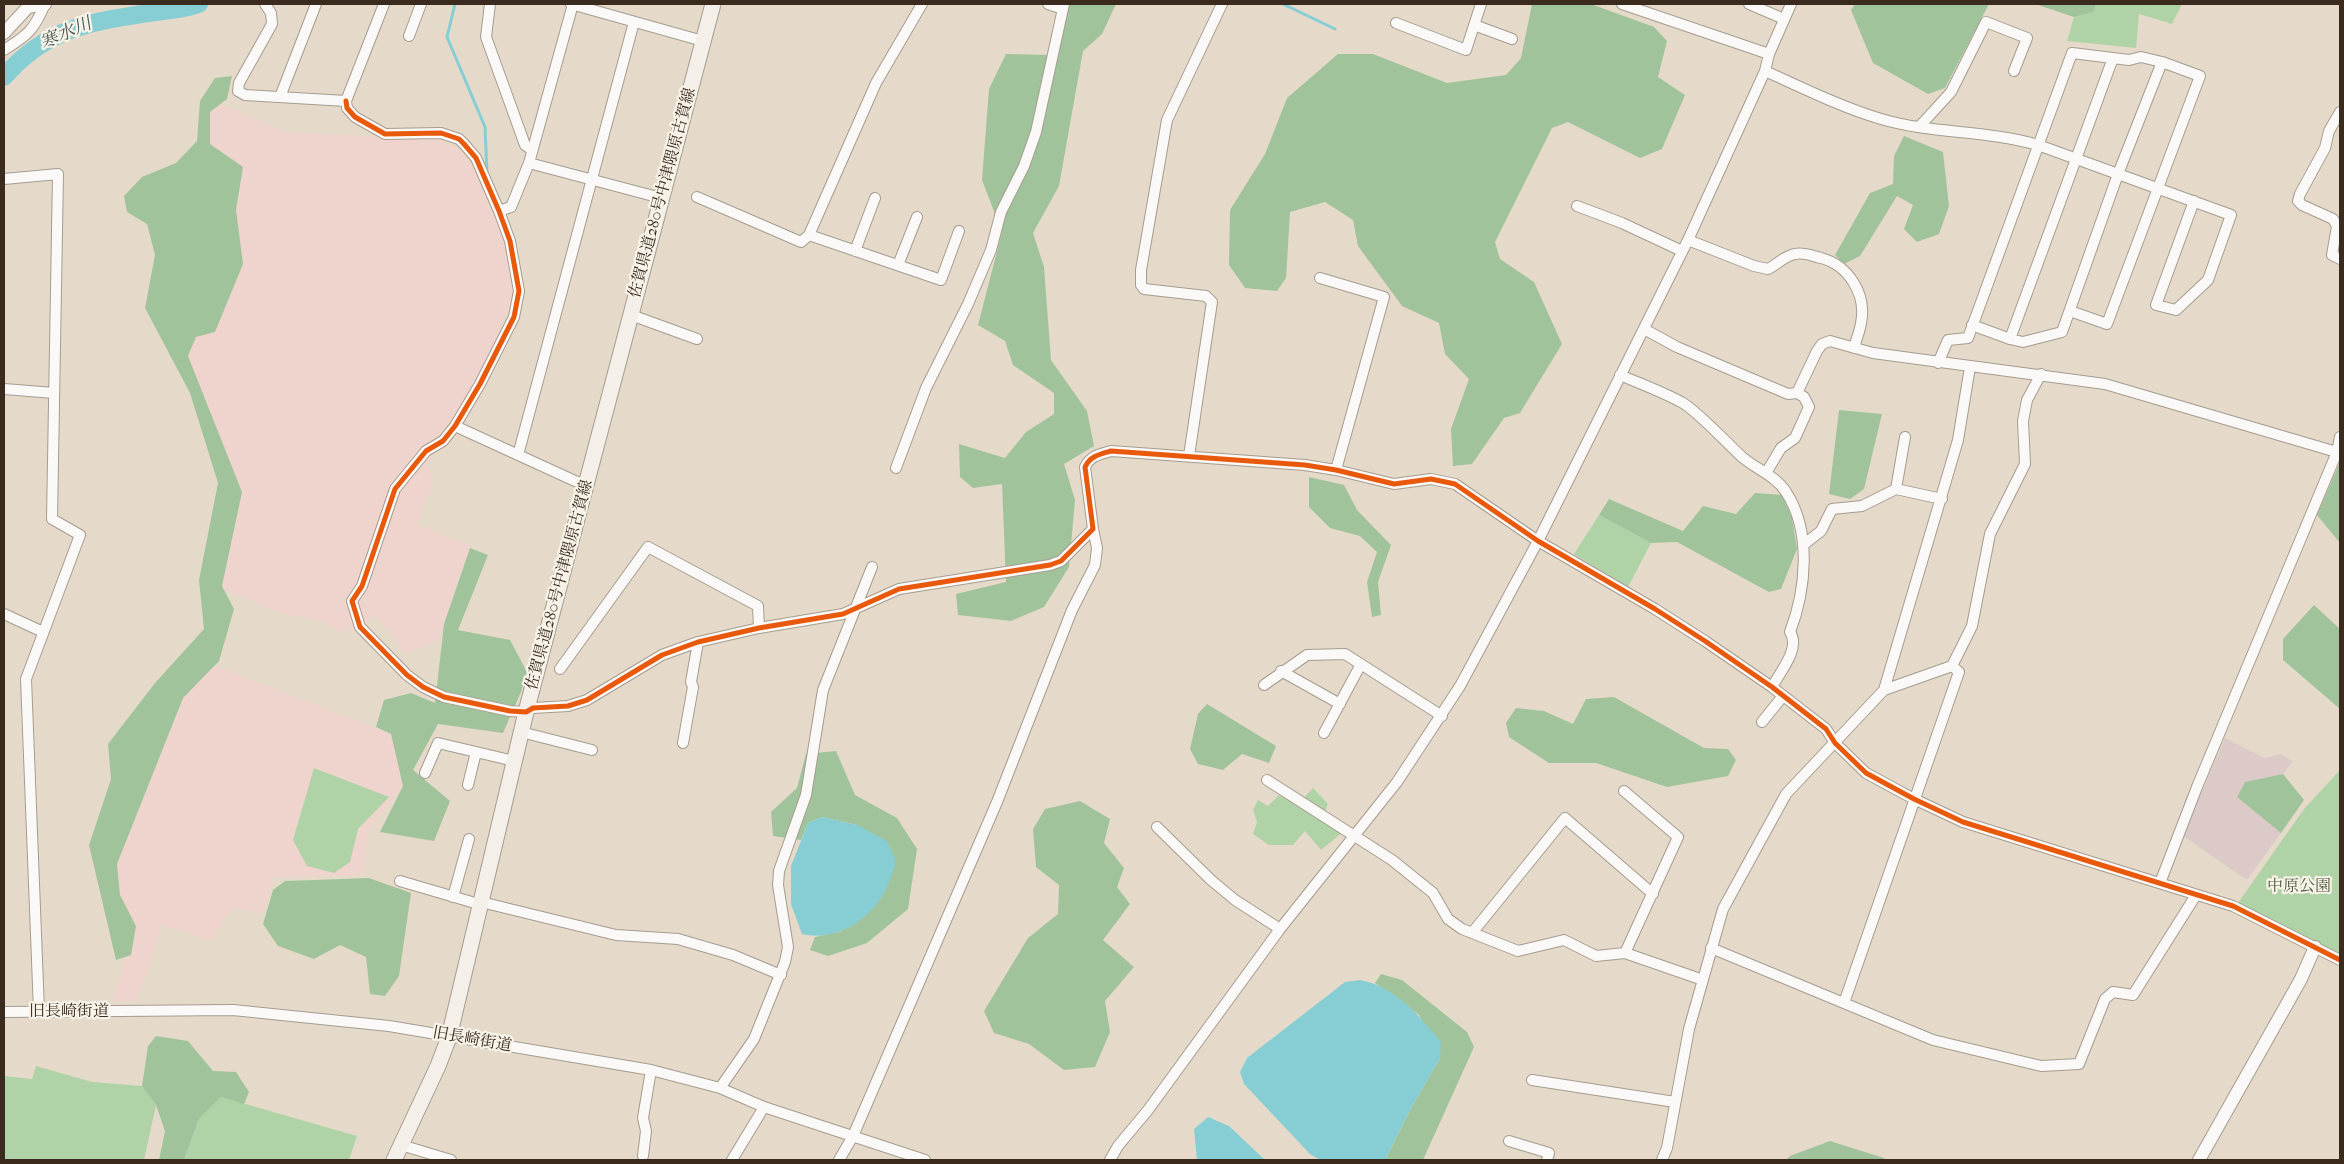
<!DOCTYPE html>
<html>
<head>
<meta charset="utf-8">
<style>
  body { margin:0 }
  #map { position:relative; width:2344px; height:1164px; overflow:hidden; background:#e5dac9; font-family:"IM FELL French Canon",serif }
  canvas { display:block }
  .frame { position:absolute; inset:0; border:5px solid #3b2a1e; pointer-events:none }
</style>
</head>
<body>
<div id="map">
<canvas width="2344" height="1164"></canvas>
<div class="frame"></div>
</div>
<script>
const context = document.querySelector('canvas').getContext('2d');
context.lineJoin = 'round';
function fillPath(path, color) { context.fillStyle = color; context.fill(path, 'evenodd'); }
function stroke(path, color, width, dash) { context.strokeStyle = color; context.lineWidth = width; context.lineCap = dash ? 'butt' : 'round'; context.setLineDash(dash || []); context.stroke(path); }
function label(font, color, halo, rows, align = 'center') {
  context.font = font + ' "IM FELL French Canon","Noto Serif JP",serif'; context.lineWidth = 4.5; context.setLineDash([]); context.textBaseline = 'middle'; context.strokeStyle = halo; context.fillStyle = color; for (const [text, x, y, turn = 0] of rows) {
    context.save(); context.translate(x, y); context.rotate((+turn || 0) * Math.PI / 180); context.textAlign = isNaN(turn) ? turn : align; if (halo) context.strokeText(text, 0, 0); context.fillText(text, 0, 0); context.restore();
  }
}
const built = new Path2D(`
  M 210,99 L 285,132 L 437,140 L 458,147 L 474,167 L 505,243 L 514,296 L 485,366 L 427,465 L 434,479 L 417,525 L 465,543 L 470,548 L 437,641 L 405,653 L 377,616 L 341,633 L 324,622 L 284,614 L 215,586 L 232,490 L 181,350 L 201,146 Z
  M 203,661 L 391,734 L 403,786 L 368,831 L 363,875 L 273,877 L 263,913 L 232,908 L 212,940 L 160,925 L 152,961 L 136,1001 L 113,1001 L 128,948 L 110,863 L 174,697 Z`);
const industrial = new Path2D(`
  M 2225,738 L 2265,758 L 2280,754 L 2293,761 L 2283,774 L 2245,782 L 2237,797 L 2281,833 L 2247,880 L 2183,836 Z`);
const green = new Path2D(`
  M 2096,4 L 2182,4 L 2172,24 L 2139,14 L 2136,48 L 2067,41 L 2074,17 L 2094,12 Z
  M 1599,515 L 1651,543 L 1628,587 L 1574,554 Z
  M 314,768 L 389,797 L 358,829 L 350,862 L 334,873 L 307,866 L 293,840 Z
  M 2340,770 L 2340,955 L 2238,903 L 2304,809 Z
  M 1313,788 L 1328,804 L 1322,819 L 1344,831 L 1321,850 L 1305,831 L 1293,845 L 1269,845 L 1253,834 L 1257,822 L 1253,810 L 1258,800 L 1268,806 L 1279,795 L 1297,805 Z
  M 36,1066 L 92,1082 L 142,1086 L 156,1105 L 144,1160 L 4,1160 L 4,1076 L 32,1079 Z
  M 221,1097 L 357,1136 L 349,1160 L 184,1160 L 199,1119 Z`);
const forest = new Path2D(`
  M 1060,4 L 1116,4 L 1102,34 L 1083,51 L 1059,186 L 1033,233 L 1044,267 L 1051,360 L 1087,411 L 1094,446 L 1064,464 L 1075,500 L 1069,567 L 1044,607 L 1011,621 L 958,615 L 956,594 L 1006,582 L 1002,484 L 973,488 L 960,477 L 959,444 L 1005,458 L 1026,432 L 1054,414 L 1054,393 L 1013,365 L 1005,341 L 978,325 L 1002,232 L 982,180 L 989,89 L 1006,54 L 1050,55 Z
  M 1532,4 L 1591,4 L 1654,27 L 1667,41 L 1658,77 L 1685,95 L 1662,149 L 1640,158 L 1568,122 L 1552,128 L 1495,242 L 1500,259 L 1534,282 L 1562,344 L 1520,413 L 1504,418 L 1472,464 L 1453,466 L 1451,429 L 1469,379 L 1445,354 L 1439,323 L 1402,306 L 1358,246 L 1353,220 L 1325,202 L 1290,212 L 1286,278 L 1277,291 L 1245,288 L 1229,265 L 1230,210 L 1265,154 L 1287,98 L 1338,54 L 1373,54 L 1447,83 L 1506,75 L 1521,58 Z
  M 1855,4 L 1989,4 L 1945,88 L 1928,94 L 1873,63 L 1851,10 Z
  M 2035,4 L 2096,4 L 2094,12 L 2074,17 Z
  M 232,76 L 227,99 L 210,112 L 210,144 L 243,167 L 236,210 L 243,264 L 215,332 L 196,337 L 188,356 L 242,492 L 222,586 L 234,609 L 219,661 L 183,698 L 117,864 L 120,895 L 136,926 L 131,955 L 116,960 L 89,845 L 111,779 L 108,744 L 155,683 L 204,629 L 199,580 L 218,483 L 190,393 L 145,308 L 155,255 L 147,224 L 127,212 L 124,196 L 142,177 L 176,163 L 197,141 L 200,101 L 215,78 Z
  M 1904,136 L 1943,152 L 1949,206 L 1939,234 L 1917,242 L 1904,229 L 1913,205 L 1897,196 L 1860,256 L 1844,264 L 1835,255 L 1870,193 L 1893,184 L 1894,156 Z
  M 1839,410 L 1882,414 L 1864,489 L 1850,499 L 1829,494 Z
  M 2340,462 L 2340,543 L 2317,515 Z
  M 1309,477 L 1344,485 L 1357,510 L 1391,545 L 1378,582 L 1381,615 L 1372,617 L 1367,582 L 1377,552 L 1360,536 L 1330,528 L 1309,507 Z
  M 1755,493 L 1782,495 L 1792,518 L 1797,549 L 1781,589 L 1769,592 L 1677,542 L 1651,543 L 1599,515 L 1609,499 L 1683,531 L 1703,506 L 1736,514 Z
  M 470,548 L 488,555 L 458,630 L 510,640 L 527,672 L 521,692 L 503,733 L 438,724 L 413,770 L 450,801 L 434,841 L 380,832 L 403,786 L 391,734 L 376,727 L 384,700 L 411,693 L 435,703 L 444,624 Z
  M 2314,605 L 2340,629 L 2340,709 L 2283,660 L 2283,639 Z
  M 1614,697 L 1704,748 L 1728,749 L 1736,760 L 1728,776 L 1667,787 L 1596,763 L 1549,763 L 1509,737 L 1506,723 L 1516,708 L 1544,711 L 1573,724 L 1586,699 Z
  M 1207,704 L 1276,746 L 1269,763 L 1242,754 L 1223,770 L 1198,764 L 1190,749 L 1198,714 Z
  M 836,751 L 855,795 L 897,818 L 917,849 L 908,909 L 867,943 L 828,956 L 810,950 L 815,937 L 842,931 L 857,825 L 822,817 L 808,823 L 801,840 L 773,836 L 771,812 L 797,788 L 806,754 Z
  M 2283,774 L 2304,800 L 2281,833 L 2237,797 L 2245,782 Z
  M 1080,801 L 1110,819 L 1104,843 L 1124,868 L 1117,887 L 1130,904 L 1103,940 L 1134,967 L 1105,1001 L 1110,1032 L 1095,1067 L 1064,1070 L 1029,1044 L 994,1033 L 984,1011 L 1028,938 L 1058,914 L 1059,885 L 1036,867 L 1033,829 L 1045,809 Z
  M 369,878 L 411,893 L 399,976 L 385,996 L 370,994 L 366,957 L 340,945 L 314,959 L 278,946 L 263,924 L 273,890 L 285,881 Z
  M 1381,974 L 1402,980 L 1467,1032 L 1474,1047 L 1423,1160 L 1385,1160 L 1411,1108 L 1440,1058 L 1419,1015 L 1375,983 Z
  M 156,1036 L 188,1041 L 213,1071 L 236,1072 L 249,1092 L 244,1104 L 221,1097 L 199,1119 L 184,1160 L 159,1160 L 165,1131 L 156,1105 L 142,1086 L 148,1046 Z
  M 1830,1141 L 1884,1158 L 1885,1160 L 1786,1160 L 1790,1156 Z`);
const water = new Path2D(`
  M 822,817 L 857,825 L 887,841 C 889,847 895,856 895,862 C 895,867 892,873 891,877 C 879,914 841,943 802,934 L 791,904 L 791,866 L 808,823 Z
  M 1360,980 C 1394,986 1420,1016 1441,1042 L 1440,1058 L 1411,1108 L 1385,1160 L 1320,1160 L 1310,1154 L 1244,1084 L 1240,1072 L 1247,1058 L 1345,982 Z
  M 1208,1117 L 1229,1126 L 1265,1160 L 1197,1160 L 1194,1129 Z`);
const stream = new Path2D(`
  M 455,4 L 447,37 L 485,127 L 487,174
  M 1283,4 L 1335,29`);
const river = new Path2D(`
  M 4,77 C 46,28 89,22 150,13 C 166,10 184,10 199,4`);
const minor = new Path2D(`
  M 265,4 L 271,13 L 272,24 L 239,83 L 238,91 L 245,95 L 346,101 L 384,4
  M 490,4 L 486,37 L 525,145 L 532,150
  M 571,4 L 703,41
  M 1048,4 L 1063,9
  M 1622,4 L 1769,54
  M 1749,4 L 1784,19
  M 1396,23 L 1466,50 L 1481,4
  M 1474,25 L 1512,39
  M 409,36 L 421,4
  M 4,50 C 28,35 34,30 45,4
  M 1765,71 C 1803,88 1841,107 1881,119 C 1932,134 1987,130 2038,145 L 2231,215 L 2208,280 L 2176,310 L 2156,305 L 2194,201
  M 280,97 L 316,4
  M 346,101 L 347,108 L 355,117 L 385,134 L 441,133 L 459,139 L 464,144 L 476,158 L 499,211 L 510,241 L 519,291 L 514,317 L 480,384 L 455,426 L 443,441 L 426,451 L 395,489 L 362,586 L 352,601 L 360,627 L 407,675 L 423,687 L 444,697 L 510,711 L 526,712 L 533,708 L 568,706 L 587,700 L 662,655 L 698,642 L 759,628 L 843,614 L 899,589 L 1050,565 L 1061,561 L 1093,529 L 1085,467 C 1090,456 1100,454 1111,451 L 1305,465 L 1336,470 L 1394,484 L 1431,479 L 1455,484 L 1538,541 L 1655,609 L 1705,641 L 1772,687 L 1826,729 L 1835,743 L 1866,773 L 1914,799 L 1963,822 L 2233,906 L 2340,960
  M 2340,112 L 2329,131 L 2325,148 L 2300,194 L 2298,201 L 2302,205 L 2333,219 L 2337,226 L 2332,255 L 2340,259
  M 1919,127 L 1951,92 L 1986,22 L 2027,38 L 2014,71
  M 529,163 L 661,198
  M 4,179 L 58,174 L 52,519 L 80,535 L 26,679 L 39,1011
  M 697,197 L 801,242 L 809,235 L 876,83 L 922,4
  M 1577,206 L 1622,223 L 1682,251
  M 499,211 L 511,207 L 529,163 L 573,4
  M 809,235 L 941,280 L 959,231
  M 1688,240 L 1754,266 L 1768,269 C 1776,265 1786,255 1795,254 C 1804,252 1812,256 1821,258 C 1848,265 1867,294 1861,323 C 1860,331 1856,340 1854,348
  M 855,251 L 875,198
  M 898,265 L 917,217
  M 1320,278 L 1384,297 L 1336,470
  M 631,315 L 697,339
  M 1972,325 L 2010,339 L 2113,58
  M 1644,329 L 1677,347 L 1788,394 L 1797,393 L 1817,351 L 1822,344 L 1830,341 L 1873,353 L 2105,384 L 2340,453
  M 2010,339 L 2023,342 L 2062,332 L 2118,174 L 2162,62
  M 1938,363 L 1948,340 L 1968,338 L 2072,53 L 2129,60 L 2141,57 L 2162,62 L 2200,76 L 2107,324 L 2070,311
  M 1620,375 C 1641,384 1663,392 1683,403 C 1699,413 1727,443 1742,457 C 1756,469 1776,476 1786,492 C 1812,532 1806,590 1790,632 C 1801,648 1780,672 1772,687
  M 4,389 L 54,393
  M 455,426 L 575,481 L 586,484
  M 518,455 L 634,22
  M 1189,456 L 1212,302 L 1206,296 L 1144,289 L 1141,285 L 1141,270 L 1167,120 L 1222,4
  M 896,468 L 926,388 L 968,304 L 991,250 L 1001,212 L 1024,166 L 1036,132 L 1064,4
  M 1766,473 L 1781,448 L 1795,438 L 1809,407 L 1804,397 L 1797,393
  M 1896,489 L 1905,437
  M 1803,545 L 1821,531 L 1832,509 L 1862,506 L 1896,489 L 1942,499
  M 4,614 L 43,632
  M 1952,666 L 1972,626 L 1990,534 L 2025,464 L 2023,421 L 2027,400 L 2041,374
  M 560,669 L 648,547 L 758,606 L 759,628
  M 1281,671 L 1340,704
  M 1264,685 L 1307,655 L 1345,654 L 1442,716
  M 1762,722 L 1783,696
  M 521,732 L 592,750
  M 1324,733 L 1361,664
  M 683,743 L 693,687 L 691,682 L 698,642
  M 425,773 L 438,743 L 514,761
  M 1267,780 L 1392,860 L 1433,893 L 1448,919 L 1462,929 L 1518,951 L 1564,940 L 1596,956 L 1625,953 L 1703,980
  M 468,785 L 476,752
  M 1624,791 L 1678,837 L 1625,953
  M 1157,827 L 1211,880 L 1235,900 L 1280,929
  M 400,881 L 475,903 L 481,902 L 616,935 L 678,939 L 733,955 L 781,975
  M 2160,883 L 2197,787 L 2337,452 L 2340,437
  M 453,897 L 469,839
  M 1472,933 L 1565,818 L 1653,894
  M 1711,948 L 1933,1040 L 2041,1066 L 2079,1064 L 2105,999 L 2113,992 L 2133,995 L 2196,895
  M 1844,1003 L 1959,672 L 1952,666 L 1884,690
  M 4,1012 L 233,1010 L 389,1026 L 651,1070 L 720,1088 L 764,1107 L 925,1160
  M 1532,1080 L 1675,1102
  M 720,1088 L 754,1039 L 785,962 L 788,947 L 778,885 L 779,871 L 806,795 L 823,690 L 872,567
  M 1509,1141 L 1549,1153 L 1547,1160
  M 401,1145 L 451,1160
  M 643,1156 L 646,1131 L 643,1118 L 651,1070
  M 732,1160 L 764,1107
  M 839,1160 L 853,1136 L 997,802 L 1072,610 L 1095,565 L 1097,548 L 1093,529
  M 1110,1160 L 1118,1146 L 1148,1110 L 1280,929 L 1397,782 L 1460,686 L 1538,541 L 1688,240 L 1765,71 L 1769,54 L 1791,4
  M 1662,1160 L 1667,1148 L 1689,1029 L 1723,909 L 1786,794 L 1884,690 L 1958,440 L 1970,367`);
const tertiary = new Path2D(`
  M 4,33 L 28,7 L 45,4
  M 2199,1160 L 2301,979 L 2315,947`);
const secondary = new Path2D(`
  M 394,1160 L 438,1066 L 449,1037 L 526,712 L 713,4`);
const cycleway = new Path2D(`
  M 346,101 L 347,108 L 355,117 L 385,134 L 441,133 L 459,139 L 464,144 L 476,158 L 499,211 L 510,241 L 519,291 L 514,317 L 480,384 L 455,426 L 443,441 L 426,451 L 395,489 L 362,586 L 352,601 L 360,627 L 407,675 L 423,687 L 444,697 L 510,711 L 526,712 L 533,708 L 568,706 L 587,700 L 662,655 L 698,642 L 759,628 L 843,614 L 899,589 L 1050,565 L 1061,561 L 1093,529 L 1085,467 C 1090,456 1100,454 1111,451 L 1305,465 L 1336,470 L 1394,484 L 1431,479 L 1455,484 L 1538,541 L 1655,609 L 1705,641 L 1772,687 L 1826,729 L 1835,743 L 1866,773 L 1914,799 L 1963,822 L 2233,906 L 2340,960`);
const streetNames = [
  ["佐賀県道280号中津隈原古賀線",663,193,-75],
  ["佐賀県道280号中津隈原古賀線",560,585,-75],
  ["旧長崎街道",69,1012],
  ["旧長崎街道",472,1040,10]
];
const parkNames = [
  ["中原公園",2299,887]
];
const waterNames = [
  ["寒水川",66,34,-23]
];
fillPath(built, '#efd4cd');
fillPath(industrial, '#dbcac7');
fillPath(green, '#afd3a7');
fillPath(forest, '#a1c39c');
fillPath(water, '#86ced4');
stroke(stream, '#86ced4', 3);
stroke(river, '#86ced4', 18);
stroke(minor, '#a49c90', 12);
stroke(tertiary, '#a49c90', 14);
stroke(secondary, '#a49c90', 17);
stroke(minor, '#fbf9f7', 10);
stroke(tertiary, '#fbf9f7', 12);
stroke(secondary, '#f4f0e9', 15);
stroke(cycleway, '#e8590c', 5);
label('16px', '#3b2a1e', '#f7f3e8', streetNames);
label('16px', '#505b3f', '#f7f3e8', parkNames);
label('italic 18px', '#465a56', '#f7f3e8', waterNames);
</script>
</body>
</html>
